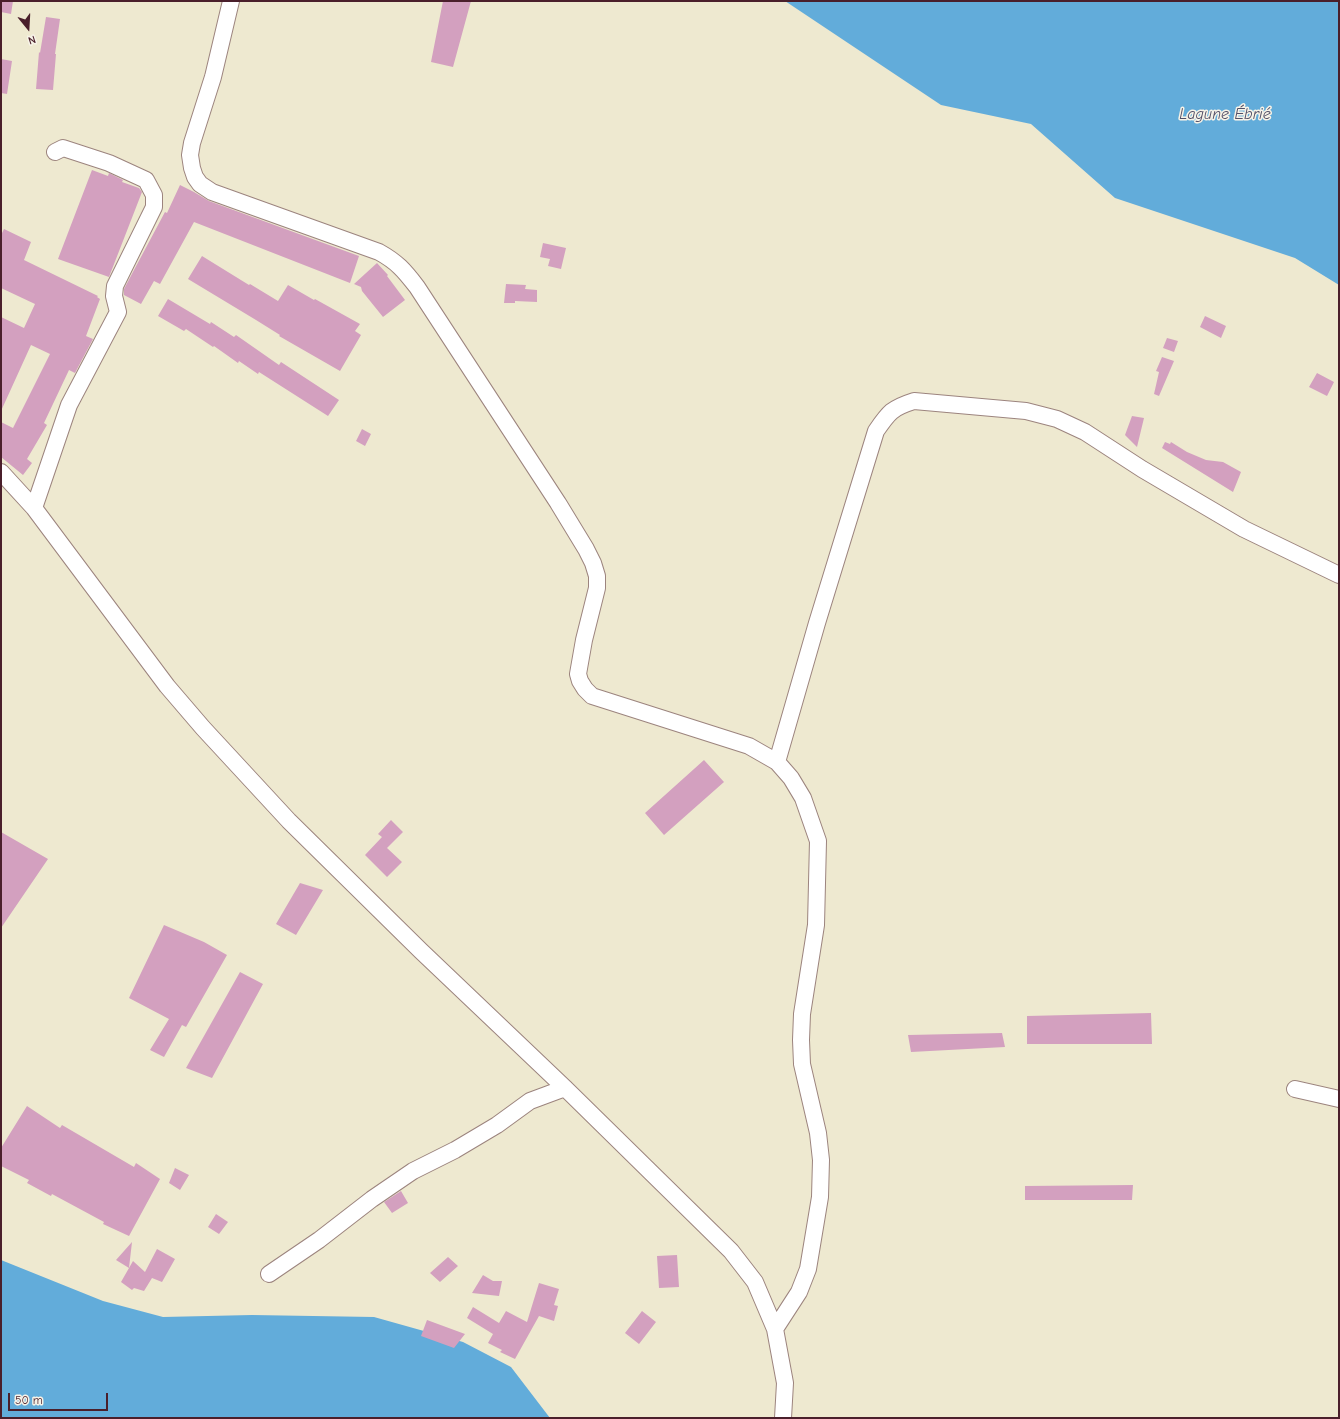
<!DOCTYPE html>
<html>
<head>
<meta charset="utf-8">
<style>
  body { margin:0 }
  #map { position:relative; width:1340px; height:1419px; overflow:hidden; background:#eee9d0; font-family:"Comic Neue",sans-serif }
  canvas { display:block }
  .frame { position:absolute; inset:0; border:2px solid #4a1f2b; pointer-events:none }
  .north { position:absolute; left:8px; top:8px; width:40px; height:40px; -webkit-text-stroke:3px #f7f3e8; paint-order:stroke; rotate:162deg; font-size:11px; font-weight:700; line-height:16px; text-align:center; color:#4a1f2b }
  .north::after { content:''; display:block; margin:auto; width:14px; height:18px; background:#4a1f2b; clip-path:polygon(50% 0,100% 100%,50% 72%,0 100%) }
  .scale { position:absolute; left:8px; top:1393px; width:100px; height:18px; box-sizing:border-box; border:2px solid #4a1f2b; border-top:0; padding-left:5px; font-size:12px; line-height:14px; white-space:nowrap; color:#4a1f2b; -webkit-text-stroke:3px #f7f3e8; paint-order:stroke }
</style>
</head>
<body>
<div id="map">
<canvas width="1340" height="1419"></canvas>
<div class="frame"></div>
<div class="north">N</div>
<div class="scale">50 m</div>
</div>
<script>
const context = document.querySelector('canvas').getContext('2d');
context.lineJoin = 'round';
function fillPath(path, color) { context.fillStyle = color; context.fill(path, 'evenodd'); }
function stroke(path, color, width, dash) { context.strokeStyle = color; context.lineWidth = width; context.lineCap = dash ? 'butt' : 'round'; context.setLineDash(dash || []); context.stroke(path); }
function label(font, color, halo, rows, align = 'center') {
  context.font = font + ' "Comic Neue",sans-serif'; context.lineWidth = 3; context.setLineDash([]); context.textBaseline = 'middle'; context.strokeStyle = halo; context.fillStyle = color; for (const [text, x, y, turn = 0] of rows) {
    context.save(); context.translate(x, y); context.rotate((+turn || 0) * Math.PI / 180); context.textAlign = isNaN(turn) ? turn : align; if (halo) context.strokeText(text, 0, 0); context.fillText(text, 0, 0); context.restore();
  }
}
const water = new Path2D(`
  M 785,1 L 1339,1 L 1339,285 L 1295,258 L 1115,198 L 1031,124 L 941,105 Z
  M 1,1260 L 103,1301 L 163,1317 L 252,1315 L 374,1317 L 463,1342 L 511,1367 L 550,1418 L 1,1418 Z`);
const building = new Path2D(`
  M 1,1 L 13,1 L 11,14 L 1,12 Z
  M 443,1 L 471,1 L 453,67 L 431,62 Z
  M 46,17 L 60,19 L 55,54 L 56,54 L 53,90 L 36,89 L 39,52 L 40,53 Z
  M 1,59 L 12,61 L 7,94 L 1,93 Z
  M 92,170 L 108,176 L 109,173 L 123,180 L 122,182 L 139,188 L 142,192 L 109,277 L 58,259 Z
  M 180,185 L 194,192 L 209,201 L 359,256 L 350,283 L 194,222 L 160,284 L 154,281 L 141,304 L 124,295 L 124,289 L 134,270 L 165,212 L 167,213 Z
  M 4,229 L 31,242 L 24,260 L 98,296 L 97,297 L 100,299 L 86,336 L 93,339 L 75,373 L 69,370 L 44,423 L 47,425 L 27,459 L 32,463 L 23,475 L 1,457 L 1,422 L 13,428 L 50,354 L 31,345 L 1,411 L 1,317 L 24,328 L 35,304 L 1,288 L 1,235 Z
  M 543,243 L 566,248 L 561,269 L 548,266 L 550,259 L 540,257 Z
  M 202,256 L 249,285 L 250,284 L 278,301 L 288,285 L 314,300 L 315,299 L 360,324 L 355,331 L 361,335 L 340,371 L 279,336 L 280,335 L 256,320 L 188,279 Z
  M 377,263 L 388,275 L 387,276 L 405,300 L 383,317 L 362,291 L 361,287 L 354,284 Z
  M 506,284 L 526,285 L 525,289 L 537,290 L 537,302 L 515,301 L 515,303 L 504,303 Z
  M 168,299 L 210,324 L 211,322 L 234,337 L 236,335 L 279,365 L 281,362 L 339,400 L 328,416 L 259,372 L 258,374 L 239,361 L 238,363 L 214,346 L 213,347 L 186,329 L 184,331 L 158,316 Z
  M 1205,316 L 1226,326 L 1221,338 L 1200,327 Z
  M 1167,338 L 1178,341 L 1174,352 L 1163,348 Z
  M 1162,357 L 1174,361 L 1159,396 L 1154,394 L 1159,372 L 1156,371 Z
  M 1317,373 L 1334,382 L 1327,396 L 1309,387 Z
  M 1132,416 L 1144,418 L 1137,447 L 1125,435 Z
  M 362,429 L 371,434 L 365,446 L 356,441 Z
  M 1165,442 L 1170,444 L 1171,442 L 1187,452 L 1206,460 L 1223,462 L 1241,472 L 1233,492 L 1162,448 Z
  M 704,760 L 724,782 L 664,835 L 645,813 Z
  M 391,820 L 403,832 L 387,848 L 402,862 L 387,877 L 365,855 L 382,837 L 378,834 Z
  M 1,832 L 48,859 L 1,928 Z
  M 300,883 L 323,890 L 296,935 L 276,924 Z
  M 164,925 L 204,942 L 227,955 L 186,1027 L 182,1025 L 164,1057 L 150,1050 L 169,1019 L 129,998 Z
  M 240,972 L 263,984 L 212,1078 L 186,1068 Z
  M 1151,1013 L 1152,1044 L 1027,1044 L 1027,1016 Z
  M 1002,1033 L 1005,1047 L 911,1052 L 908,1035 Z
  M 27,1106 L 60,1128 L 62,1125 L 134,1167 L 136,1163 L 160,1179 L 129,1236 L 103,1224 L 104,1222 L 52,1194 L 51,1196 L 27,1183 L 29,1180 L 1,1166 L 1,1148 Z
  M 175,1168 L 189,1175 L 180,1190 L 169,1183 Z
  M 1133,1185 L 1132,1200 L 1025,1200 L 1025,1186 Z
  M 401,1191 L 408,1203 L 392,1213 L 384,1202 Z
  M 216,1214 L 228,1222 L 219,1234 L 208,1227 Z
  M 132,1242 L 129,1268 L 116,1260 Z
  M 157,1249 L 175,1259 L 162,1282 L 152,1278 L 144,1291 L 134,1288 L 132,1290 L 121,1282 L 133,1261 L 145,1272 Z
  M 677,1255 L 679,1287 L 659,1288 L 657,1256 Z
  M 448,1257 L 458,1266 L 440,1282 L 430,1273 Z
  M 483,1275 L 493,1281 L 502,1281 L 499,1296 L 472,1293 Z
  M 539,1283 L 559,1289 L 554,1305 L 558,1306 L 554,1321 L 539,1316 L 515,1359 L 500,1352 L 502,1350 L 488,1343 L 493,1334 L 467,1318 L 473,1307 L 499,1323 L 506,1311 L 527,1322 Z
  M 642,1311 L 656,1322 L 639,1344 L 625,1333 Z
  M 427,1320 L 465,1334 L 454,1348 L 421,1336 Z`);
const minor = new Path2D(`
  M 231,1 L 213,77 L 192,143 L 190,155 L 192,168 L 195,177 L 200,184 L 212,192 L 379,252 C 397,262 404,270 417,287 L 558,503 L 586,549 L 593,563 L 597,576 L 597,588 L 584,640 L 578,674 L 580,681 L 585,689 L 592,696 L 749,746 L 777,762 L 791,778 L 803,798 L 818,841 L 816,925 L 802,1014 L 801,1040 L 802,1064 L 818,1133 L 821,1160 L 820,1197 L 808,1269 L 799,1292 L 775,1329
  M 1,472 L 34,508 L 167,686 L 203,728 L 289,821 L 421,951 L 565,1088 L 731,1251 L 755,1282 L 775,1329 L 785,1383 L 783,1418
  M 34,508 L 69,405 L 118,312 L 114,296 L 115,286 L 154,207 L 154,195 L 146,180 L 109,163 L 63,148 L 55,152
  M 777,762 L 817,623 L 876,431 C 889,412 892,408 914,401 L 1026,411 L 1057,419 L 1085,432 L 1142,469 L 1244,529 L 1339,575
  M 1295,1089 L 1339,1099
  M 269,1274 L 319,1240 L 372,1199 L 413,1171 L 455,1150 L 497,1125 L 530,1101 L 565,1088`);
const waterNames = [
  ["Lagune Ébrié",1225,114]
];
fillPath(water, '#62acda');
fillPath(building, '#d3a0bf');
stroke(minor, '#9c847e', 18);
stroke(minor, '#fff', 16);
label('italic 16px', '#525068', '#f7f3e8', waterNames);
</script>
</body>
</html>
